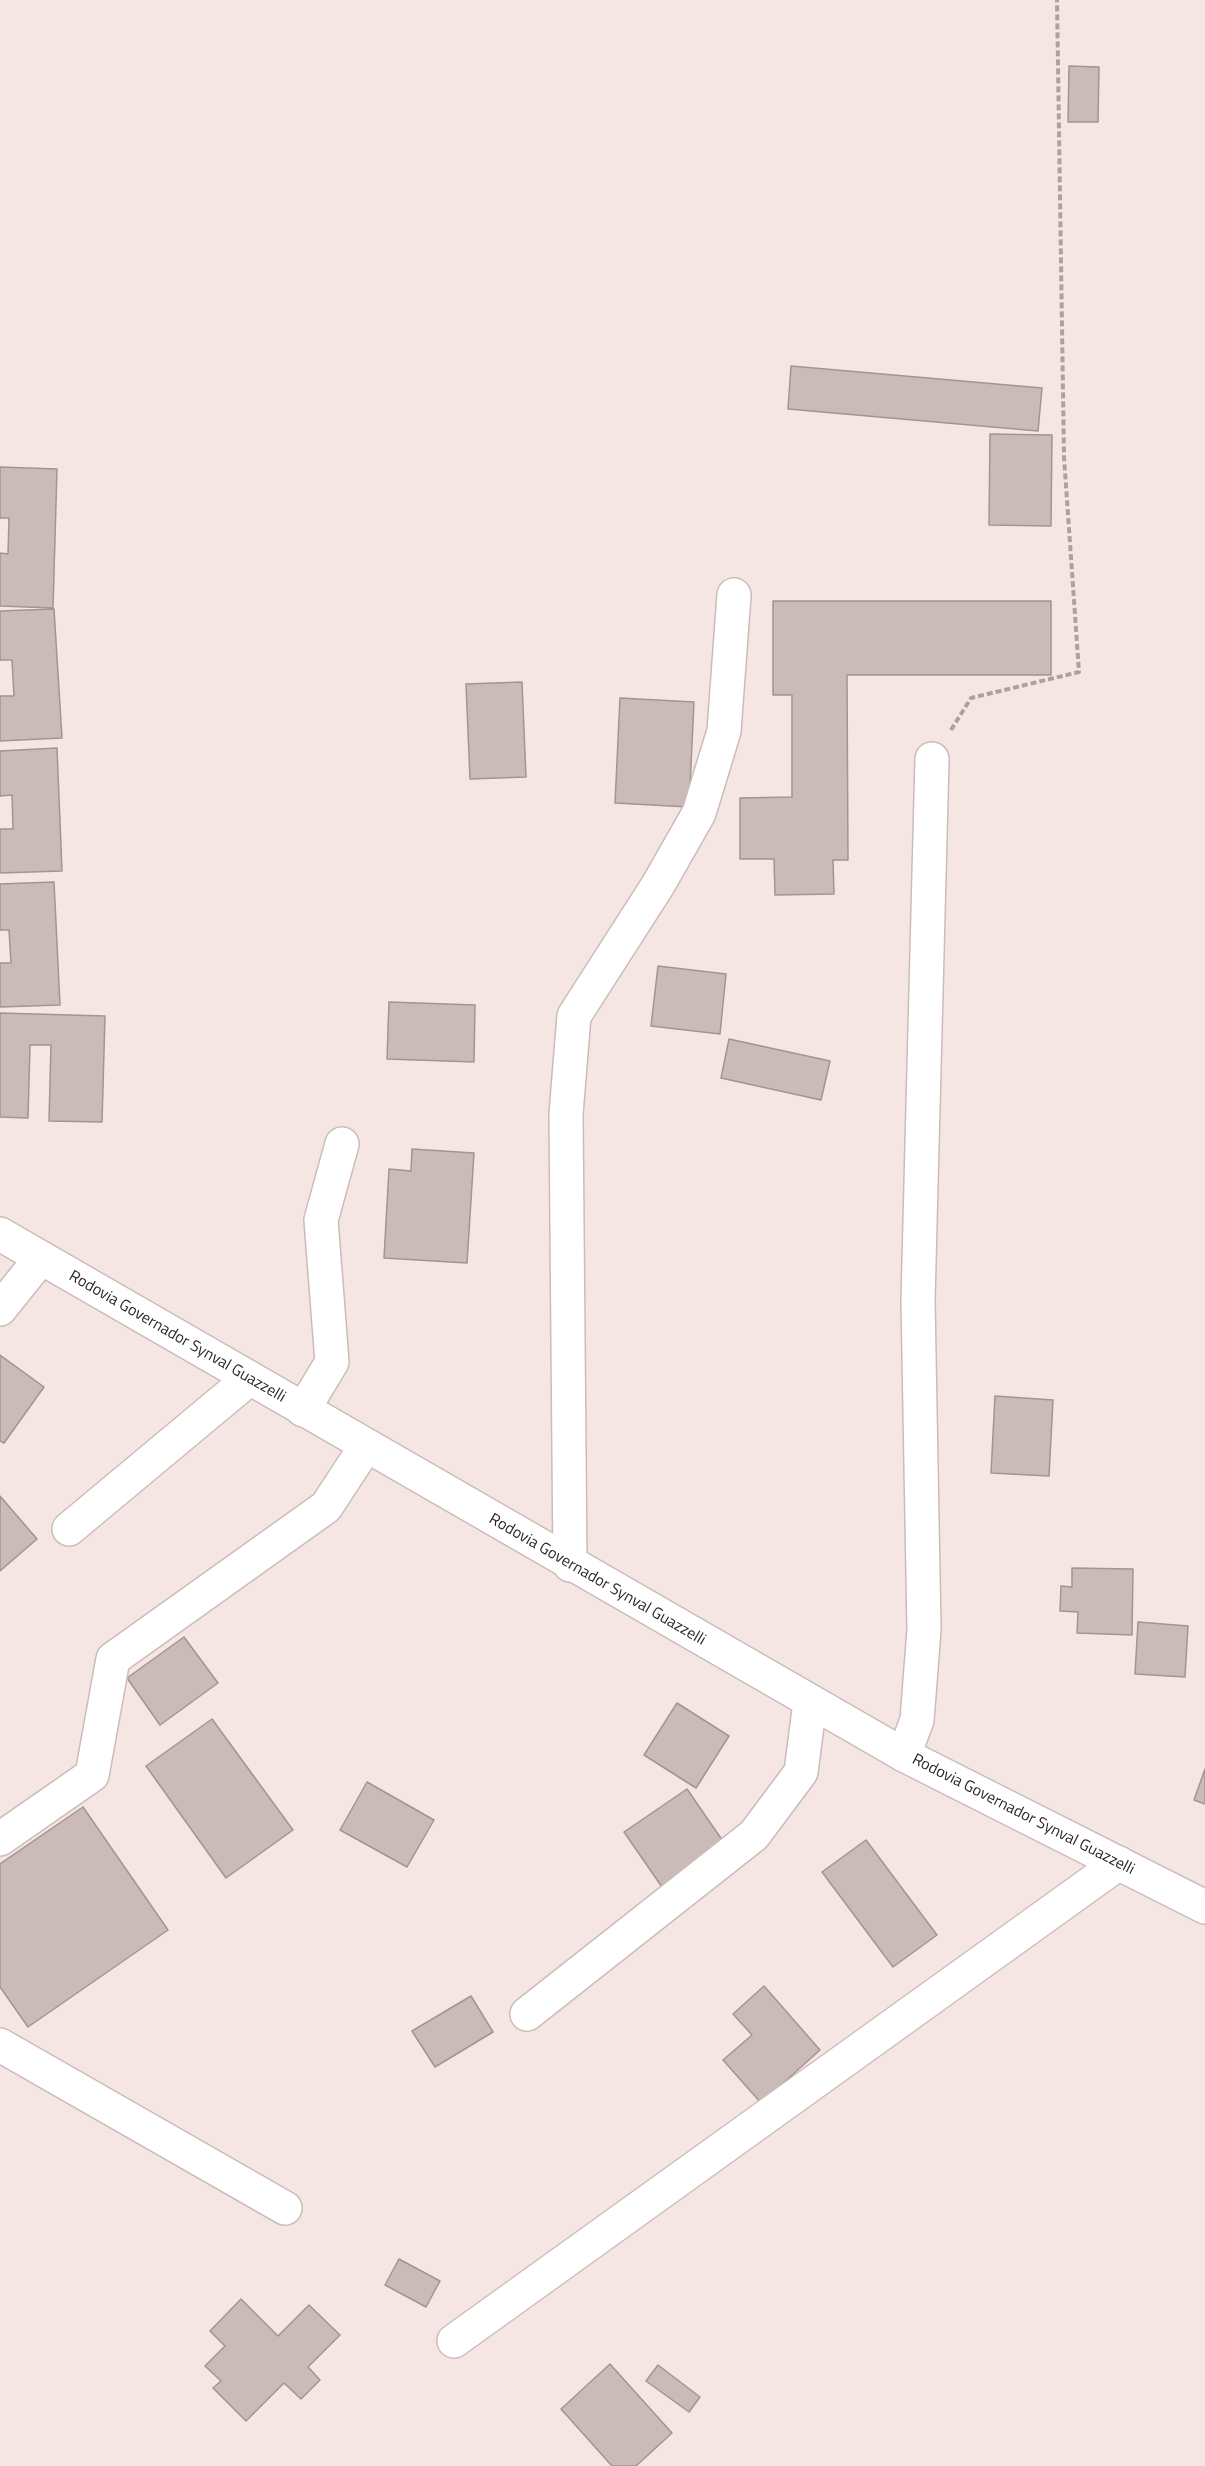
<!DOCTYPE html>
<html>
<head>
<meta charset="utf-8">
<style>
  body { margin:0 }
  canvas { display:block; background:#f6e6e3 }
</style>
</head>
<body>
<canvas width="1205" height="2466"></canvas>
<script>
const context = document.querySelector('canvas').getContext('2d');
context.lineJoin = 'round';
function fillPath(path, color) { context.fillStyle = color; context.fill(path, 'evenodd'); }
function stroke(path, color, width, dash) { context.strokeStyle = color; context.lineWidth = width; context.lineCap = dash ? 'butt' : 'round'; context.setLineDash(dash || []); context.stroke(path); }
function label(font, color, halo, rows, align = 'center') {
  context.font = font + ' "Titillium Web",sans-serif'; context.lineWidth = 4.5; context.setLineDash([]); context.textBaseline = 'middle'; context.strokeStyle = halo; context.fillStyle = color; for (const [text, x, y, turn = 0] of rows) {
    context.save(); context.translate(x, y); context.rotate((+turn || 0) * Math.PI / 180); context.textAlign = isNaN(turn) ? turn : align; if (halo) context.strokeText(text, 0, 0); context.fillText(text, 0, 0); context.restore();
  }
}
const building = new Path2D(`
  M 1069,66 L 1099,67 L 1098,122 L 1068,122 Z
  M 791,366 L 1042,388 L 1038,431 L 788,409 Z
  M 990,434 L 1052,435 L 1051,526 L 989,525 Z
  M 0,467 L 57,469 L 53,608 L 0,606 L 0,553 L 8,554 L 9,518 L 0,518 Z
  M 773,601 L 1051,601 L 1051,675 L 847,675 L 848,860 L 833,860 L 834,894 L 775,895 L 774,859 L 740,859 L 740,798 L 792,797 L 792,695 L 773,695 Z
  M 54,609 L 62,738 L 0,741 L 0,696 L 14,696 L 12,660 L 0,660 L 0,611 Z
  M 522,682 L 526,777 L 470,779 L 466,684 Z
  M 620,698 L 694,702 L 689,807 L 615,803 Z
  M 57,748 L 62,871 L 0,873 L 0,829 L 13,829 L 12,795 L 0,796 L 0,751 Z
  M 54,882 L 60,1005 L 0,1007 L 0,963 L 11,963 L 9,930 L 0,930 L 0,884 Z
  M 658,966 L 726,974 L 720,1034 L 651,1026 Z
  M 389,1002 L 475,1005 L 474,1062 L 387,1059 Z
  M 0,1013 L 105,1016 L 102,1122 L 49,1121 L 51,1045 L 30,1045 L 28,1118 L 0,1117 Z
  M 729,1039 L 830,1061 L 821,1100 L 721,1078 Z
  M 412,1149 L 474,1153 L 467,1263 L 384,1258 L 389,1169 L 411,1171 Z
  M 0,1355 L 44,1387 L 4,1443 L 0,1441 Z
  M 995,1396 L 1053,1400 L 1049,1476 L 991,1473 Z
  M 0,1496 L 37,1539 L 0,1571 Z
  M 1072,1568 L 1133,1569 L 1132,1635 L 1077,1633 L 1078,1612 L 1060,1611 L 1061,1586 L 1072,1587 Z
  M 1138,1622 L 1188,1626 L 1185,1677 L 1135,1674 Z
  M 184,1637 L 218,1683 L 160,1725 L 127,1678 Z
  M 677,1703 L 729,1736 L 696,1788 L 644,1755 Z
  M 212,1719 L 293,1830 L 226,1878 L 146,1766 Z
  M 1205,1769 L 1205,1804 L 1194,1800 Z
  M 367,1782 L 434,1820 L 407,1867 L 340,1830 Z
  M 687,1789 L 727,1847 L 664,1890 L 624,1832 Z
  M 83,1807 L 168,1930 L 28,2027 L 0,1987 L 0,1864 Z
  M 866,1840 L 937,1935 L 893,1967 L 822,1872 Z
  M 764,1986 L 820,2050 L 761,2103 L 723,2060 L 752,2035 L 733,2014 Z
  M 471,1996 L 493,2032 L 435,2067 L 412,2031 Z
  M 399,2259 L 440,2281 L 426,2307 L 385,2285 Z
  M 241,2299 L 278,2336 L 309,2305 L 340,2335 L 308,2367 L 320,2380 L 301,2399 L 284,2383 L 246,2421 L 213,2388 L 221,2381 L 205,2366 L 225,2346 L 210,2331 Z
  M 610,2364 L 672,2433 L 636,2466 L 612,2466 L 561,2409 Z
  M 658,2365 L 700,2397 L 689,2412 L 646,2381 Z`);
const path = new Path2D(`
  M 951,730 L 971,698 L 1079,672 L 1064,457 L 1057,0`);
const minor = new Path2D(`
  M 0,1309 L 41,1258
  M 303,1410 L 332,1362 L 321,1220 L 342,1144
  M 69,1529 L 249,1379
  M 570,1565 L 566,1114 L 574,1016 L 658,885 L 699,813 L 724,731 L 734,595
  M 904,1755 L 917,1720 L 924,1630 L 918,1300 L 932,759
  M 0,1839 L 92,1775 L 113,1659 L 326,1507 L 366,1446
  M 527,2014 L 754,1835 L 801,1772 L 810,1702
  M 0,2045 L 285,2208
  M 454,2341 L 1119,1863`);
const major = new Path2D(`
  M 0,1234 L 904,1755 L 1205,1907`);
const streetNames = [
  ["Rodovia Governador Synval Guazzelli",177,1337,30],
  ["Rodovia Governador Synval Guazzelli",597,1580,30],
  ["Rodovia Governador Synval Guazzelli",1023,1815,27]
];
fillPath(building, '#cabbb8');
stroke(building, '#a39491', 1.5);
stroke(minor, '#ccbcb9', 36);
stroke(major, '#ccbcb9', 36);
stroke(path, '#ada19f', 4, [6, 3]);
stroke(minor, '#fff', 33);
stroke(major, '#fff', 33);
label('16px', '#2c2625', '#fff', streetNames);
</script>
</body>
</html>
